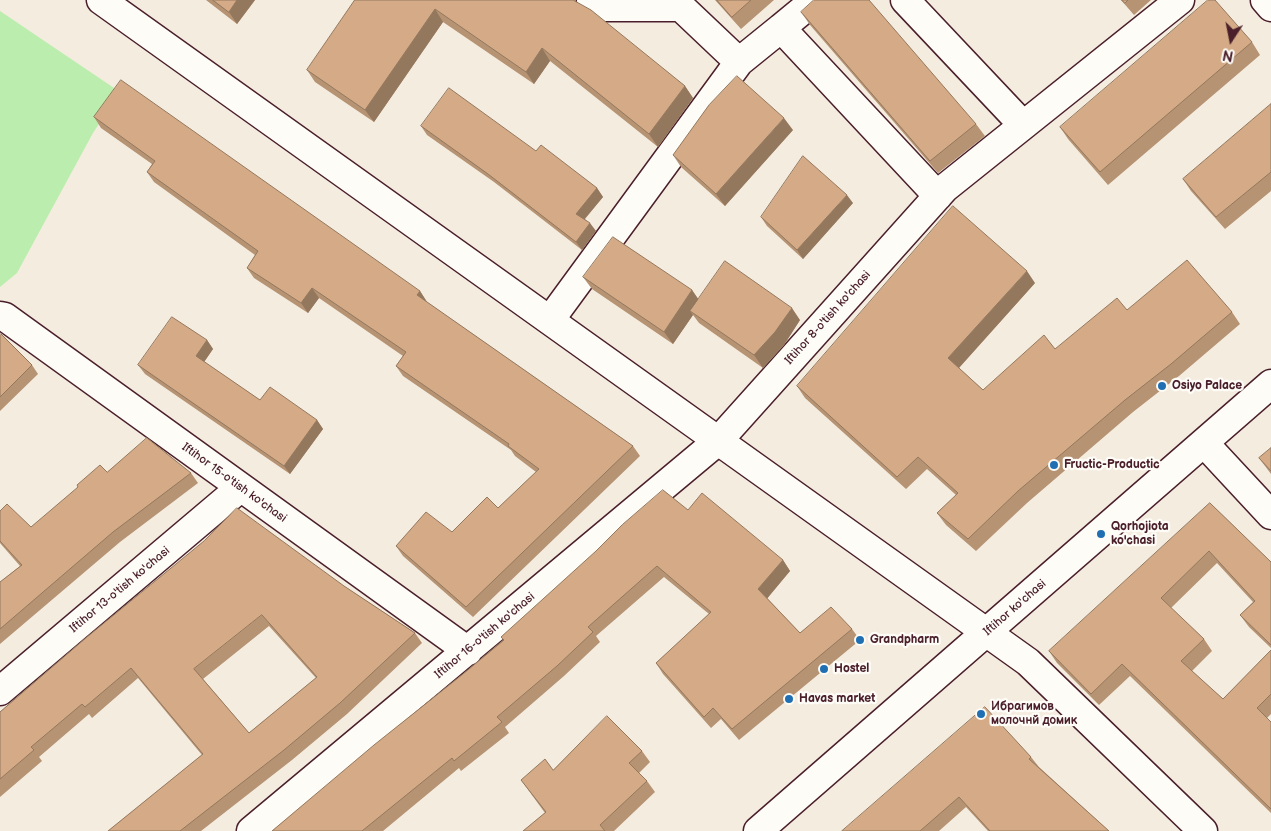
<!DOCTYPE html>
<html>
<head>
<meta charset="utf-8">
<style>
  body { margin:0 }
  #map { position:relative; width:1271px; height:831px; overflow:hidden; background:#f5ece0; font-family:"Balsamiq Sans",sans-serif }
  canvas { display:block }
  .north { position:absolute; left:1206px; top:15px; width:50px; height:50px; -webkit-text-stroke:4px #fdfcf7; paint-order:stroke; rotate:191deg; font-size:14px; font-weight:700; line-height:20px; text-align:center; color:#4a1f2b }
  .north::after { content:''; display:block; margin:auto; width:18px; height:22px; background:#4a1f2b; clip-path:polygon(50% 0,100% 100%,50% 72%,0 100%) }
</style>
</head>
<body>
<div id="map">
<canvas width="1271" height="831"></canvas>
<div class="north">N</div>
</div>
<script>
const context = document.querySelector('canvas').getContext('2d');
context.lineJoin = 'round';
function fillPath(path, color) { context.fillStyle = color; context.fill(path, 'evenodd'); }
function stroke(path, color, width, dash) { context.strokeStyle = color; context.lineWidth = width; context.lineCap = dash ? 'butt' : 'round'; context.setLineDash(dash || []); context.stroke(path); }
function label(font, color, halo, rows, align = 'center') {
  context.font = font + ' "Balsamiq Sans",sans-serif'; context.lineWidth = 4.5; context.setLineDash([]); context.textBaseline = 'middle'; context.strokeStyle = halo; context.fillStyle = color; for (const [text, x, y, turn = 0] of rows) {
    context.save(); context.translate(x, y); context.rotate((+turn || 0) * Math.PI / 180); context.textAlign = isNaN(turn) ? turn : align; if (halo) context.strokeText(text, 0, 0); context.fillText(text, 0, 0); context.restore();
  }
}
const green = new Path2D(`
  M 0,11 L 120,92 L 93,133 L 17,273 L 0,287 Z`);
const street = new Path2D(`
  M 591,0 L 601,7 L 681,7 L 739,62 L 781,28
  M 815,0 L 781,28 L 938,196
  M 905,0 L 1023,125
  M 1265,0 L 1271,7
  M 0,316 L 5,317 L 468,651
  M 550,320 L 739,62
  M 1205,444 L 1271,515
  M 0,691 L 240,488
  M 251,831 L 719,440 L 945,188 L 1180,0`);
const secondary = new Path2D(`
  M 101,0 L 1028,662 L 1203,831
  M 758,831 L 1271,384`);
const wall = new Path2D(`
  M 206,0 L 255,0 L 237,24 Z
  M 355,0 L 574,0 L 685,86 L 693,98 L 658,147 L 550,61 L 534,84 L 443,22 L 374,122 L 315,82 L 307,70 Z
  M 715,0 L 774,0 L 741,29 Z
  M 1121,0 L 1151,0 L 1134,15 Z
  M 801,12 L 976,124 L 985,136 L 938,173 L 810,25 Z
  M 1252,42 L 1260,55 L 1108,185 L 1068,139 L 1060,127 Z
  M 1271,104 L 1271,191 L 1225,229 L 1191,191 L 1183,179 Z
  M 94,117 L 420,291 L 427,302 L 633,446 L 640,456 L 473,617 L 403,556 L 396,546 L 452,532 L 498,508 L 536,472 L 515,456 L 511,450 L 403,376 L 396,366 L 403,356 L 319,298 L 308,313 L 254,278 L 247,268 L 255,255 L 154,182 L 147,172 L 152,164 L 101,128 Z
  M 421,126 L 536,151 L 597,188 L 603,197 L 585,219 L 596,231 L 582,250 L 494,182 L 427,135 Z
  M 793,130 L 725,206 L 681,167 L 673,155 Z
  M 853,203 L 803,259 L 767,226 L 761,217 Z
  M 583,277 L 692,290 L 698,299 L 800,320 L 784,345 L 763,368 L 699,323 L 693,315 L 673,344 L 592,289 Z
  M 1035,283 L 959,368 L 983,390 L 1055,349 L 1127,310 L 1232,312 L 1240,324 L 1179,376 L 1133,412 L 1027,503 L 976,551 L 946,525 L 937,513 L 956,495 L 927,469 L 906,489 L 805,398 L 797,386 Z
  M 0,335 L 32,365 L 38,374 L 0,411 Z
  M 207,340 L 213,349 L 204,362 L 260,400 L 317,420 L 323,429 L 290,474 L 145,374 L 138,365 Z
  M 1271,448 L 1271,474 L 1259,458 Z
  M 107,472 L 191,473 L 198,483 L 120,542 L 0,644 L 0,582 L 20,566 L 0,543 L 0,511 L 31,527 Z
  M 1210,503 L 1271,562 L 1271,648 L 1249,627 L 1240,615 L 1253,602 L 1217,563 L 1171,608 L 1204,639 L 1212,651 L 1192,671 L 1223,699 L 1271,650 L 1271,714 L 1267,718 L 1271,722 L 1271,813 L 1130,676 L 1099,705 L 1057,663 L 1049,651 Z
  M 688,510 L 783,560 L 790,571 L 767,598 L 800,633 L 852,629 L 860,640 L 739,740 L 721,719 L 711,728 L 663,674 L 656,663 L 709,614 L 664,577 L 596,636 L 600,642 L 564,676 L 505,727 L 509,733 L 461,771 L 459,768 L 383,831 L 272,831 L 463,674 L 503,640 L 501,637 Z
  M 344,586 L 415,633 L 422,643 L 347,714 L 292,760 L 201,831 L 108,831 L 202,755 L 138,678 L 92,718 L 89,714 L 39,757 L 42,761 L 0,797 L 0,712 L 87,637 ZM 269,626 L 316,678 L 249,733 L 203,679 Z
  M 642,751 L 650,762 L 639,773 L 647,781 L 655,792 L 614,831 L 523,831 L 545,813 L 521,780 L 553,770 Z
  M 1031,757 L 1039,767 L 1109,831 L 988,831 L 966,807 L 939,831 L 842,831 Z`);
const shadedWall = new Path2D(`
  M 237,0 L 255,0 L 237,24 L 229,12 Z
  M 435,9 L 443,22 L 374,122 L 365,110 Z
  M 542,48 L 550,61 L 534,84 L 526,72 Z
  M 685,86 L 693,98 L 658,147 L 649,134 Z
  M 784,118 L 793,130 L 725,206 L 716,194 Z
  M 597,188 L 603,197 L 582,222 L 576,214 Z
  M 847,195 L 853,203 L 803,259 L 797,250 Z
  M 590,223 L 596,231 L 582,250 L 576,242 Z
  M 1027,271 L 1035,283 L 957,370 L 948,358 Z
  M 312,288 L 319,298 L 308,313 L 301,303 Z
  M 692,290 L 701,303 L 690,311 L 693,315 L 673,344 L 664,332 Z
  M 420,291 L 427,302 L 417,295 Z
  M 792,308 L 800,320 L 784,345 L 763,368 L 754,355 Z
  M 207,340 L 213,349 L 202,365 L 196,356 Z
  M 317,420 L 323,429 L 290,474 L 284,466 Z
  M 783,560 L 790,571 L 766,600 L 758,589 Z`);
const building = new Path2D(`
  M 213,0 L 237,0 L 229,12 Z
  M 355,0 L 573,0 L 591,10 L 685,86 L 649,134 L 542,48 L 526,72 L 435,9 L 365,110 L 307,70 Z
  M 717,0 L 751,0 L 732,17 Z
  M 814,0 L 869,0 L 976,124 L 930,161 L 801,12 Z
  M 1122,0 L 1128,0 L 1125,3 Z
  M 1208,0 L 1215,0 L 1252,42 L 1100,172 L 1060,127 Z
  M 737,76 L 784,118 L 716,194 L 673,155 L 709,105 Z
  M 121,80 L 420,291 L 417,295 L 633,446 L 466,607 L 396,546 L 426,512 L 452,532 L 487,497 L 498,508 L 539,469 L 508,446 L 509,444 L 396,366 L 406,352 L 312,288 L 301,303 L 247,268 L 258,251 L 147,172 L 155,161 L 94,117 Z
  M 449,88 L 536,151 L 541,145 L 597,188 L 576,214 L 590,223 L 576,242 L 488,174 L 421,126 Z
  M 1271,104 L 1271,172 L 1216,217 L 1183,179 Z
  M 803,156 L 847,195 L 797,250 L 761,217 Z
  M 953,206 L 1027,271 L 948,358 L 983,390 L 1044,335 L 1055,349 L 1117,298 L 1127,310 L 1187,260 L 1232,312 L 1171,364 L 1125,400 L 1018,491 L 968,539 L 937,513 L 958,493 L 918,457 L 897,477 L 797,386 Z
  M 613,237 L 692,290 L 664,332 L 583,277 Z
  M 725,261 L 792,308 L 775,332 L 754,355 L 690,311 Z
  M 172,317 L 207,340 L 196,356 L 260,400 L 270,387 L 317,420 L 284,466 L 138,365 Z
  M 1,334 L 32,365 L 0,397 L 0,335 Z
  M 147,438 L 191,473 L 113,532 L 0,629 L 0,582 L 22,565 L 0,541 L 0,511 L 7,504 L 31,527 L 78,487 L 77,485 L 100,465 L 107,472 Z
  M 1271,448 L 1271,471 L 1259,458 Z
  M 663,490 L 688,510 L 702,493 L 783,560 L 758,589 L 800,633 L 831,607 L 852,629 L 732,729 L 713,708 L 704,717 L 656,663 L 711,612 L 657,566 L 588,627 L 593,632 L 557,666 L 497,717 L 502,722 L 454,761 L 452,758 L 362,831 L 272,831 L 374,745 L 463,674 L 504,640 L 501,637 L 596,551 L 622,525 Z
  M 1210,503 L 1271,562 L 1271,645 L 1240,615 L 1255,601 L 1209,551 L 1161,598 L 1204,639 L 1181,661 L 1223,699 L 1271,650 L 1271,694 L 1257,708 L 1271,722 L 1271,809 L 1122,664 L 1091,694 L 1049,651 Z
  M 237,508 L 344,586 L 415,633 L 340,703 L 284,750 L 180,831 L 108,831 L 203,754 L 131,668 L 85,707 L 82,704 L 31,747 L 34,750 L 0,779 L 0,712 L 87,637 L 204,541 ZM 262,615 L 317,677 L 249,733 L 194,669 Z
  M 985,707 L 1031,757 L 1029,759 L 1109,831 L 990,831 L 959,797 L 920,831 L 842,831 Z
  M 607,716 L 642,751 L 629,763 L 647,781 L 600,825 L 605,831 L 523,831 L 546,812 L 521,780 L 545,759 L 553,770 Z`);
const markers = [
  [1162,386,5,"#1f6fb2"],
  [1054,465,5,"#1f6fb2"],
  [1101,534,5,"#1f6fb2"],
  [860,640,5,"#1f6fb2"],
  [824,669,5,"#1f6fb2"],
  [789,699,5,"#1f6fb2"],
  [981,714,5,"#1f6fb2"]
];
const streetNames = [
  ["Iftihor 8-o'tish ko'chasi",828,318,-48],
  ["Iftihor 15-o'tish ko'chasi",234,483,36],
  ["Iftihor 13-o'tish ko'chasi",120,590,-40],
  ["Iftihor ko'chasi",1015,608,-41],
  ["Iftihor 16-o'tish ko'chasi",485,636,-40]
];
const poiNames = [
  ["Osiyo Palace",1172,386],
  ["Fructic-Productic",1064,465],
  ["Qorhojiota",1111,527],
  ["ko'chasi",1111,541],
  ["Grandpharm",870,640],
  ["Hostel",834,669],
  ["Havas market",799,699],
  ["Ибрагимов",991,707],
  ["молочнй домик",991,721]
];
fillPath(green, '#bbeeae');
stroke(street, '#4a1f2b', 31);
stroke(secondary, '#4a1f2b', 31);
stroke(street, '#fdfcf7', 28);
stroke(secondary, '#fdfcf7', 28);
fillPath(wall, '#b69373');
fillPath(shadedWall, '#94785e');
fillPath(building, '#d4ab86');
stroke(building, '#94785e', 1);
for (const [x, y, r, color] of markers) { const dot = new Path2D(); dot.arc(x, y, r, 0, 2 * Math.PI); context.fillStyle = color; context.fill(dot); stroke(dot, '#fdfcf7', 2); }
label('12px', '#4a1f2b', '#fdfcf7', streetNames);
label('bold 12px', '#4a1f2b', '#fdfcf7', poiNames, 'left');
</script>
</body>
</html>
